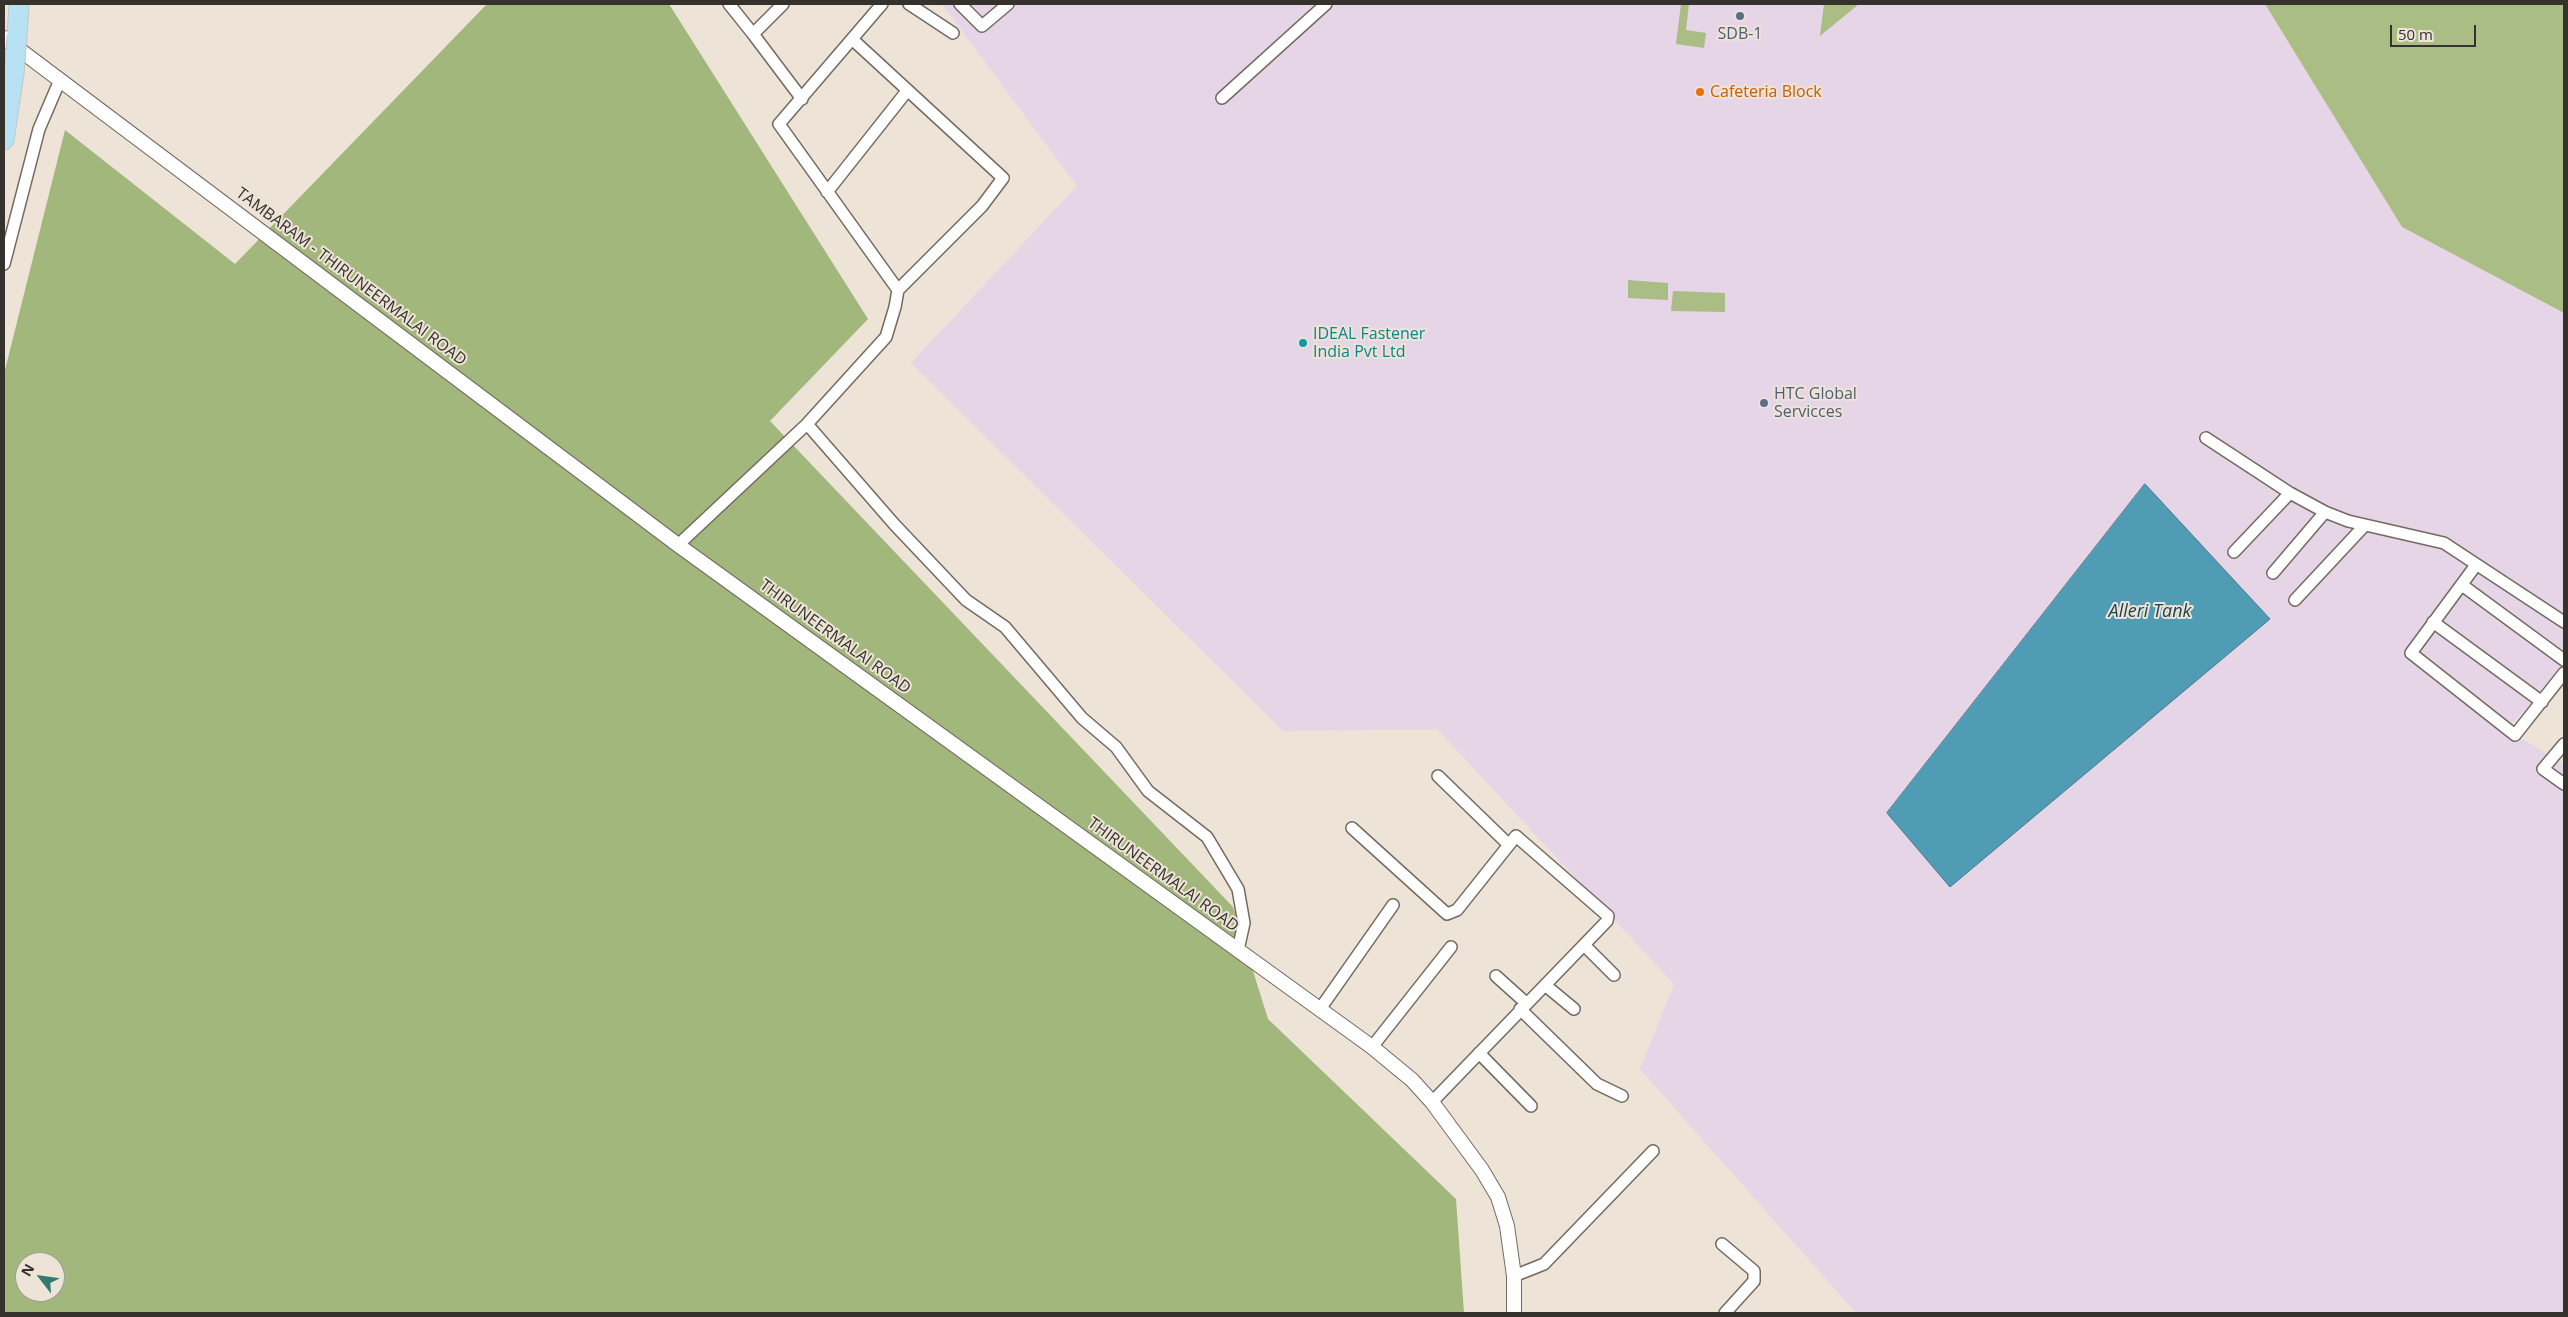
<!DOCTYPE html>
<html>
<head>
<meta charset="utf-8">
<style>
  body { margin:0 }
  #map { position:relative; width:2568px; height:1317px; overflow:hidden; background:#ede3d7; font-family:"Open Sans",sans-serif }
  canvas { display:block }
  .frame { position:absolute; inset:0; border:5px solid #35312d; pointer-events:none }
  .north { position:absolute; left:15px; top:1252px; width:50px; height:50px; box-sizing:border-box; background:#ede3d7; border:1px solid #a39c93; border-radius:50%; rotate:300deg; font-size:14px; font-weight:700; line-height:20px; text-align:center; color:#35312d }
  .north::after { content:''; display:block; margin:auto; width:18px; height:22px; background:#327971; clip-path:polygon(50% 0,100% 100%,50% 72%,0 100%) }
  .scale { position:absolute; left:2390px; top:25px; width:86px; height:22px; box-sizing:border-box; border:2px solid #35312d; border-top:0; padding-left:6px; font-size:15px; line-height:18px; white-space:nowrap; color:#35312d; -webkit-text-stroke:4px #ede3d7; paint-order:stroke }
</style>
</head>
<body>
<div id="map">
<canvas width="2568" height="1317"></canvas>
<div class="frame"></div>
<div class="north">N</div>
<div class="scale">50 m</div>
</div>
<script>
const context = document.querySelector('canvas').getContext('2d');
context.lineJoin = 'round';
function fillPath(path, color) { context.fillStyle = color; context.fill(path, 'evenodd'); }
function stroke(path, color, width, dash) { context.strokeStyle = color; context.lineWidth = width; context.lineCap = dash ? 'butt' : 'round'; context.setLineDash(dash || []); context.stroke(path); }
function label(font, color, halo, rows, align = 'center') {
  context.font = font + ' "Open Sans",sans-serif'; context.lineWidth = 4; context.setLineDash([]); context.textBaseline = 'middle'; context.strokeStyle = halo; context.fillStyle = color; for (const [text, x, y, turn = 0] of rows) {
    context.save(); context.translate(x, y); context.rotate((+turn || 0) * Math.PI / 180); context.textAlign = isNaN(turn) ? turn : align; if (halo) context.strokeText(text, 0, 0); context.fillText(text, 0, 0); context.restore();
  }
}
const industrial = new Path2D(`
  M 942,4 L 2265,4 L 2402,227 L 2564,313 L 2564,672 L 2506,729 L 2564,764 L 2564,1313 L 1856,1313 L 1640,1069 L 1674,984 L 1437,729 L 1283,731 L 911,363 L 1077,186 Z`);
const green = new Path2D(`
  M 1681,4 L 1689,4 L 1686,30 L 1706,33 L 1704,48 L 1676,44 Z
  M 1824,4 L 1859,4 L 1820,36 Z
  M 2265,4 L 2564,4 L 2564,313 L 2402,227 Z
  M 1628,280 L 1668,283 L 1668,300 L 1628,298 Z
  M 1673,291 L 1725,293 L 1725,312 L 1671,311 Z`);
const forest = new Path2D(`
  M 487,4 L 669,4 L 868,319 L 770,421 L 1233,907 L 1268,1019 L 1456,1199 L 1464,1313 L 4,1313 L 4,374 L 65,130 L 235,264 ZM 25,1262 L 55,1262 L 55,1292 L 25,1292 Z`);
const water = new Path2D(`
  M 2145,484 L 2270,619 L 1950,887 L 1887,813 Z`);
const minor = new Path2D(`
  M 729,4 L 753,34
  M 783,4 L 753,34 L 802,99
  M 909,4 L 953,33
  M 960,4 L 982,26 L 1008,4
  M 852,39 L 1003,178 L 982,206 L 898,290
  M 1222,98 L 1326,4
  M 827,192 L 907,91
  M 4,264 L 39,129 L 60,80
  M 807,424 L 894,524 L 966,600 L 1005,627 L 1082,718 L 1116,747 L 1148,791 L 1207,837 L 1238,889 L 1244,923 L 1238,950
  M 2206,438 L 2290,493 L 2325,512 L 2348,521 L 2444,543 L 2564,622
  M 678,545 L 807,424 L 886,337 L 895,307 L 898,290 L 779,124 L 882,4
  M 2234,552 L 2290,493
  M 2476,565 L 2411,653 L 2515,735 L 2564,673
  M 2273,573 L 2325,512
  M 2462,585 L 2564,660
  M 2295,600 L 2365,525
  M 2433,622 L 2542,702
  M 2564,744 L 2543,769 L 2564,784
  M 1438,776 L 1508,844
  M 1352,828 L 1447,914 L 1457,910 L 1516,836 L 1608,916 L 1607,921 L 1432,1102
  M 1585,946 L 1614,975
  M 1496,976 L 1526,1003
  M 1545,985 L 1574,1009
  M 1320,1009 L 1393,905
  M 1520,1009 L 1597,1084 L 1622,1096
  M 1372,1047 L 1451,947
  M 1479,1053 L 1531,1106
  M 1722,1244 L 1754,1271 L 1754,1281 L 1725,1313
  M 1514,1276 L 1544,1264 L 1653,1151`);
const tertiary = new Path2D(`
  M 4,38 L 678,545 L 1372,1047 L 1412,1080 L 1432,1102 L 1482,1170 L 1498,1197 L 1507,1226 L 1514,1276 L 1514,1313`);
const trunk = new Path2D(`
  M 17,36 L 19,4
  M 4,140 L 14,73`);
const trunkBridge = new Path2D(`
  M 14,73 L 17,36`);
const markers = [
  [1740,16,5,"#5c6f8a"],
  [1700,92,5,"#e8710a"],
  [1303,343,5,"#0f9aa8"],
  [1764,403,5,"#5c6f8a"]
];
const serviceNames = [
  ["SDB-1",1740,34],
  ["HTC Global",1774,394,"left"],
  ["Servicces",1774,412,"left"]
];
const foodNames = [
  ["Cafeteria Block",1710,92]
];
const streetNames = [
  ["TAMBARAM - THIRUNEERMALAI ROAD",351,277,37],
  ["THIRUNEERMALAI ROAD",835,637,36],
  ["THIRUNEERMALAI ROAD",1163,875,36]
];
const cultureNames = [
  ["IDEAL Fastener",1313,334],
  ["India Pvt Ltd",1313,352]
];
const waterNames = [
  ["Alleri Tank",2150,612]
];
fillPath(industrial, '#e6d5e6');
fillPath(green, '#a9bd85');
fillPath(forest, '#a2b77c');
fillPath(water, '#4f9cb4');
stroke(water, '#477c8c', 1);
stroke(minor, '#736a5f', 14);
stroke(tertiary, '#736a5f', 16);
stroke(trunk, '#c6c5c4', 21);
stroke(minor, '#fff', 11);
stroke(tertiary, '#fff', 14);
stroke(trunk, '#b6e2f4', 19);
stroke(trunkBridge, '#c6c5c4', 21, []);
stroke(trunkBridge, '#b6e2f4', 19);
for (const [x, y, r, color] of markers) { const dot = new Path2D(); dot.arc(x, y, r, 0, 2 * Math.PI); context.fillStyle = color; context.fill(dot); stroke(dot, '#ede3d7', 2); }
label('16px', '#4e5e75', '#ede3d7', serviceNames);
label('16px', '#c56008', '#ede3d7', foodNames, 'left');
label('16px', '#35312d', '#ede3d7', streetNames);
label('16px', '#0d838f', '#ede3d7', cultureNames, 'left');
label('italic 18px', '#1e424e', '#ede3d7', waterNames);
</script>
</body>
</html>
